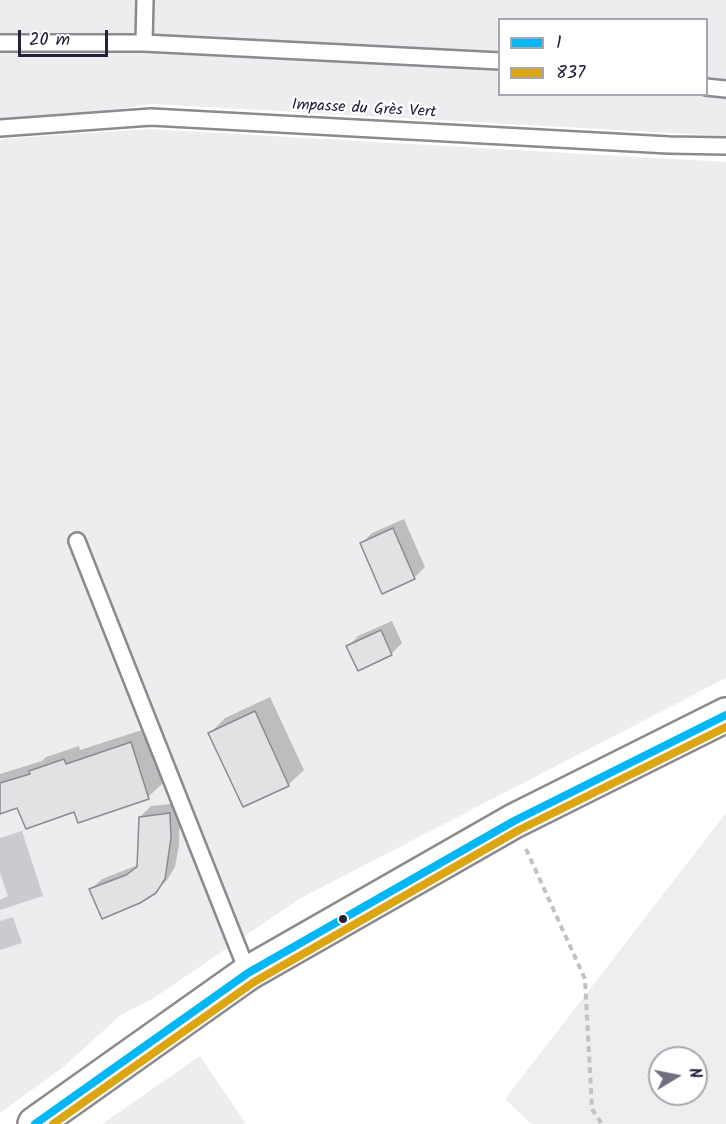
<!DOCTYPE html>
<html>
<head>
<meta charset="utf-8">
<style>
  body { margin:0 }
  #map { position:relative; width:726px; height:1124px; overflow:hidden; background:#fff; font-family:Kalam,sans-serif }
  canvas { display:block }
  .legend { position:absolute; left:498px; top:18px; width:210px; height:78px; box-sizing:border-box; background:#fff; border:2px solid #a7a7b1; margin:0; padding:8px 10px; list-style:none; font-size:18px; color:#22223b }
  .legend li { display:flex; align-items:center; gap:12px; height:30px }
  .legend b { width:30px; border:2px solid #a7a7b1 }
  .north { position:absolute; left:648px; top:1046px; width:60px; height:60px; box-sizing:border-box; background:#fff; border:2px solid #a7a7b1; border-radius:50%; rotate:80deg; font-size:16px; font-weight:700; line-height:24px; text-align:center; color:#22223b }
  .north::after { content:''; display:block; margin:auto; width:21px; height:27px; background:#6f6f80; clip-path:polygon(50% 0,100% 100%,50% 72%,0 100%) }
  .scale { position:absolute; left:18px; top:30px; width:90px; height:27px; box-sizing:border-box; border:3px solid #22223b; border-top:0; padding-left:8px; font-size:18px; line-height:21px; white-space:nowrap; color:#22223b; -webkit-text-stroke:4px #fff; paint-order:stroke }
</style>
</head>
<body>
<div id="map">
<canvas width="726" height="1124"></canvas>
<ul class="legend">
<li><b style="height:8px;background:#02b7f5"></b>1</li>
<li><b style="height:8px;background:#dca512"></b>837</li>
</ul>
<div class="north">N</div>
<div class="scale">20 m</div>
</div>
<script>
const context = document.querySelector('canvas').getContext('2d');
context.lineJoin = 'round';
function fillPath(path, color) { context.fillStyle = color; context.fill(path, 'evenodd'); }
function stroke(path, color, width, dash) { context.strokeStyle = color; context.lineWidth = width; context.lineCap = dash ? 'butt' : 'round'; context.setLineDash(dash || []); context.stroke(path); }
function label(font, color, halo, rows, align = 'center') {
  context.font = font + ' Kalam,sans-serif'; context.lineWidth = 4.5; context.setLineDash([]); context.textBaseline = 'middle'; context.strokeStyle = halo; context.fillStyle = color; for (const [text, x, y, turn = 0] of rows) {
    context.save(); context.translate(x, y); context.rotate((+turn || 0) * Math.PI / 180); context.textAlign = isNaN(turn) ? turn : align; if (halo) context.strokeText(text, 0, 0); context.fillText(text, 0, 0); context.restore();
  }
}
const built = new Path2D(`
  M 726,813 L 726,1124 L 531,1124 L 505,1099 ZM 660,1058 L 696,1058 L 696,1094 L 660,1094 Z`);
const green = new Path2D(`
  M 0,0 L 726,0 L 726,136 L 152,104 L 0,126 ZM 500,20 L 706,20 L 706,94 L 500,94 Z
  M 149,129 L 726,162 L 726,678 L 299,899 L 154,998 L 122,1014 L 62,1068 L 0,1113 L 0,139 Z
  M 200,1056 L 246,1124 L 102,1124 Z`);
const water = new Path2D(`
  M 22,831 L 43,896 L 0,910 L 0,900 L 8,896 L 0,873 L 0,838 Z
  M 13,917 L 22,943 L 0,950 L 0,921 Z`);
const shadow = new Path2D(`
  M 404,519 L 425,567 L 414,578 L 362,543 L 372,533 Z
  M 392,621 L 402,643 L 391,654 L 348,647 L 358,636 Z
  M 270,697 L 304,770 L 288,785 L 210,733 L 225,718 Z
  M 145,729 L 163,783 L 148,797 L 18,807 L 0,813 L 0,774 L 42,761 L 46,757 L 79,746 L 80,750 Z
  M 180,803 L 179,845 L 175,867 L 167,880 L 155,892 L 91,889 L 102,879 L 138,865 L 140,817 L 151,806 Z`);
const building = new Path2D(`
  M 393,528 L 415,579 L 382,594 L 360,543 Z
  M 381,630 L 392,655 L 358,671 L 346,646 Z
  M 255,711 L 289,786 L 243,807 L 208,733 Z
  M 131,742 L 149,799 L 78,823 L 74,812 L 26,829 L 17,808 L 0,814 L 0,783 L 30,774 L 29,771 L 64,759 L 66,764 Z
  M 170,813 L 171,838 L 165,879 L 156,893 L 140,903 L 102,919 L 89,889 L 126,875 L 137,867 L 139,817 Z`);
const path = new Path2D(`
  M 526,849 L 585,979 L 592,1109 L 602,1124`);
const lane = new Path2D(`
  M 0,43 L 144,43 L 500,61
  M 144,43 L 145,0
  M 706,87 L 726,89
  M 0,128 L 151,117 L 669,145 L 726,146
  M 77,541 L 248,973`);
const secondary = new Path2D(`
  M 35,1124 L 248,973 L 514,821 L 726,715`);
const bus1 = new Path2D(`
  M 35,1124 L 248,973 L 514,821 L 726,715`);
const bus2 = new Path2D(`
  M 53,1124 L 254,982 L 519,830 L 726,727`);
const markers = [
  [343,919,5,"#22223b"]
];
const streetNames = [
  ["Impasse du Grès Vert",364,110,3]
];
fillPath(built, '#eeeeef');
fillPath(green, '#ededef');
fillPath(water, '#cacad0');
fillPath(shadow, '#0003');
fillPath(building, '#e2e2e4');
stroke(building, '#8a8a8f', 1.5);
stroke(lane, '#8a8a8f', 20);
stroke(secondary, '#8a8a8f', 38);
stroke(path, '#c2c2c4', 4, [6, 4.5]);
stroke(lane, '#fff', 15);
stroke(secondary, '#fff', 33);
stroke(bus1, '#02b7f5', 8);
stroke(bus2, '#dca512', 8);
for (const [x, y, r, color] of markers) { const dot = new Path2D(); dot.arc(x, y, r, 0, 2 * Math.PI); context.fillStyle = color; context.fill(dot); stroke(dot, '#fff', 2); }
label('16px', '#22223b', '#fff', streetNames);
</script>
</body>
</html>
